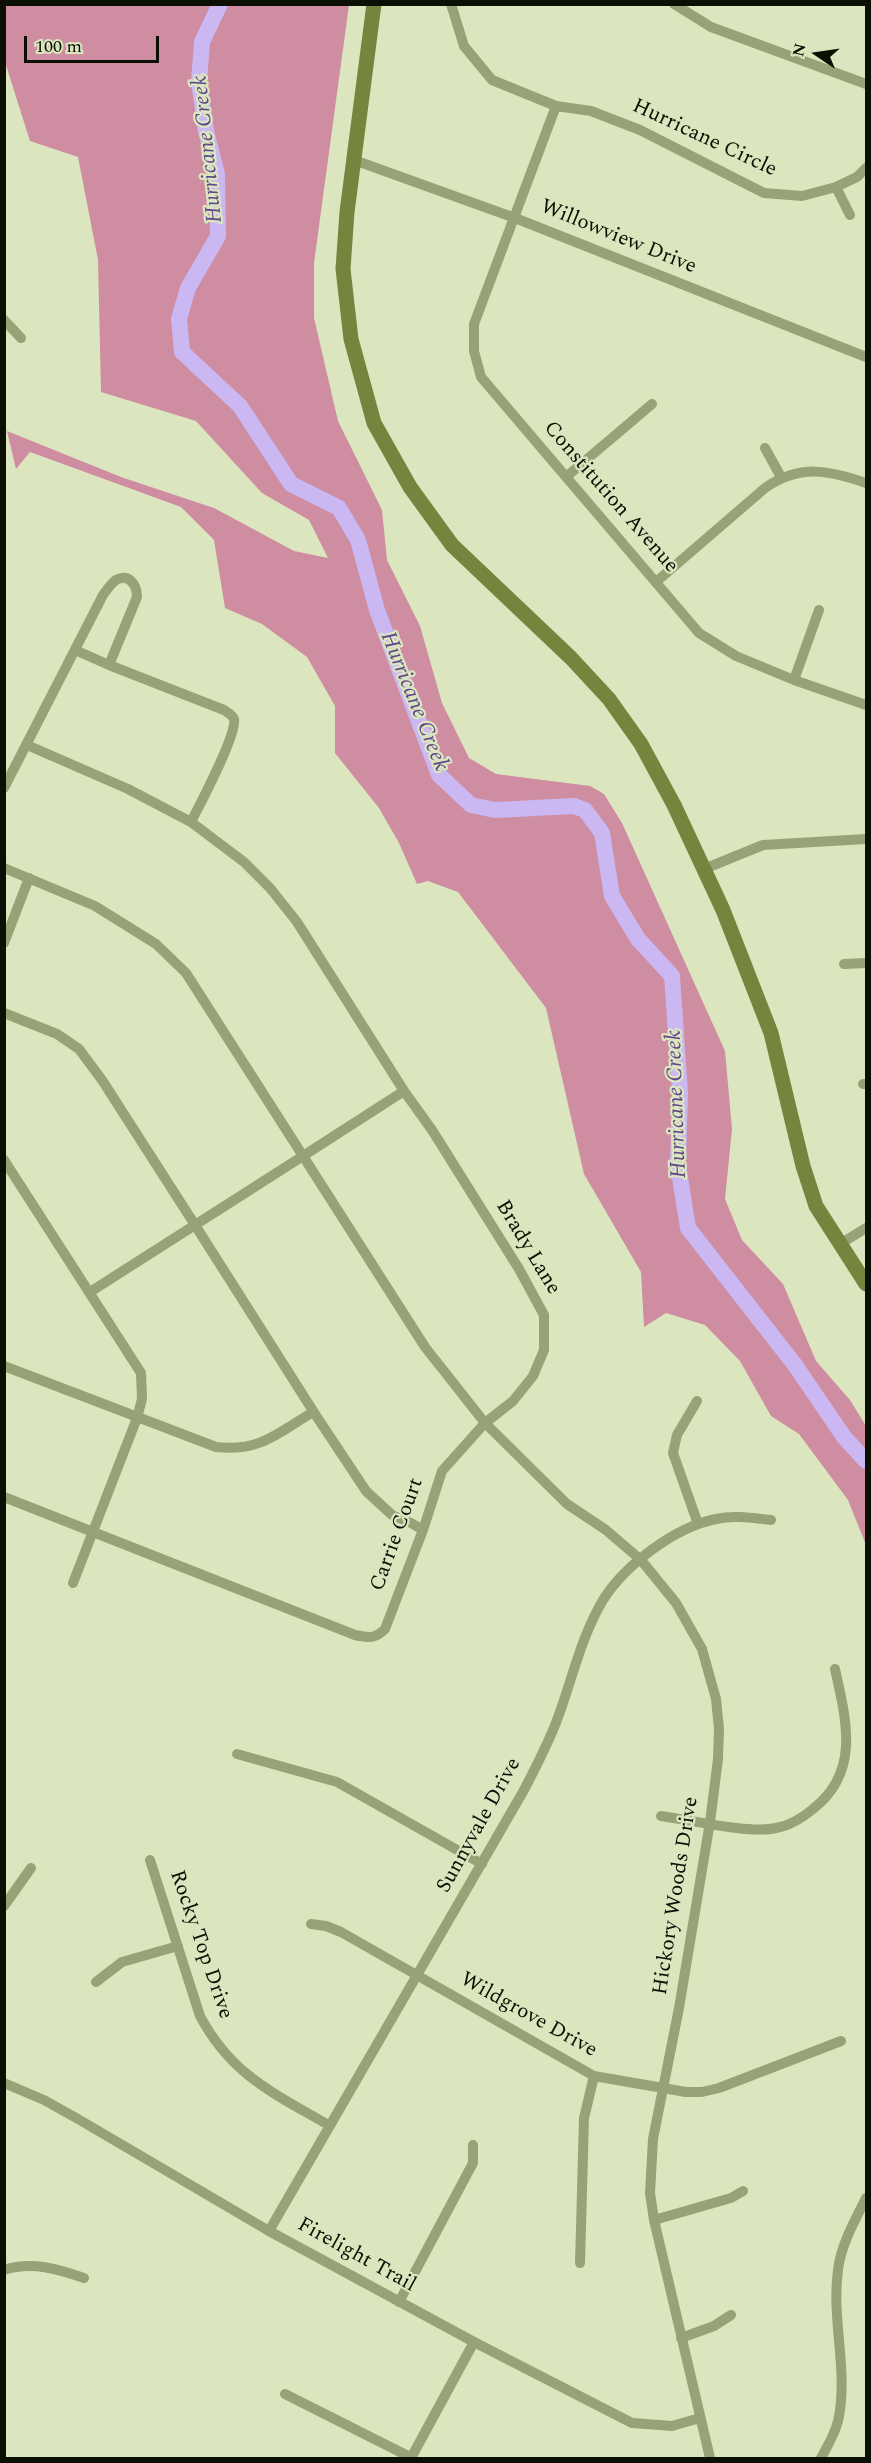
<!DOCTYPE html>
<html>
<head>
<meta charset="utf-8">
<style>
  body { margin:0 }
  #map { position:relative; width:871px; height:2463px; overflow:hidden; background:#dbe6bf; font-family:Spectral,serif }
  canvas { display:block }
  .frame { position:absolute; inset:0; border:6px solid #0c0f03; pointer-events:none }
  .north { position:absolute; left:787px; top:24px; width:60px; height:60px; -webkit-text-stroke:4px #dbe6bf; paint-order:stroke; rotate:283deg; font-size:16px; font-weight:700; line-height:24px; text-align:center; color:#0c0f03 }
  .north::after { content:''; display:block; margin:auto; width:21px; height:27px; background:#0c0f03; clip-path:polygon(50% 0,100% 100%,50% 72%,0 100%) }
  .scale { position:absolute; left:24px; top:36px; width:135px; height:27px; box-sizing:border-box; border:3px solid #0c0f03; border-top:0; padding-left:8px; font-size:18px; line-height:21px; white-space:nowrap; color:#0c0f03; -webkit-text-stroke:4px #dbe6bf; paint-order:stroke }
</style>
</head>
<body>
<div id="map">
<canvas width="871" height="2463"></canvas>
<div class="frame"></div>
<div class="north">N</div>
<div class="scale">100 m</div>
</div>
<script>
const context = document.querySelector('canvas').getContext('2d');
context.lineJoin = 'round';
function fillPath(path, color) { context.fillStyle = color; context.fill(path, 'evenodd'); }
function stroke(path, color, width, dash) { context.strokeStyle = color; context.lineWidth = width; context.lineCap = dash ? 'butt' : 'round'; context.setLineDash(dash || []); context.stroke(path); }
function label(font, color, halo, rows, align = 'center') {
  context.font = font + ' Spectral,serif'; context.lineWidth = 4.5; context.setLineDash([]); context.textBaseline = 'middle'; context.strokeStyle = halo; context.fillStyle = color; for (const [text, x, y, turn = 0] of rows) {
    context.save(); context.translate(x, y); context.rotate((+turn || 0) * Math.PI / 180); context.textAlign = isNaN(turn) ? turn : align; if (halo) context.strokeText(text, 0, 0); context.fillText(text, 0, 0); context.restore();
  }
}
const forest = new Path2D(`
  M 4,5 L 349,5 L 314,263 L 314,318 L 338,421 L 382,510 L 387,560 L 420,626 L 442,703 L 469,758 L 496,774 L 590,786 L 604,794 L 622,823 L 725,1051 L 732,1129 L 725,1199 L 742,1240 L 783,1284 L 816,1361 L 850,1400 L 866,1426 L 866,1545 L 848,1500 L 799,1434 L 771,1416 L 740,1361 L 705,1325 L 666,1313 L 644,1327 L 641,1272 L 584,1174 L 546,1008 L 458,892 L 428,881 L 417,884 L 399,843 L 379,808 L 335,753 L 335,706 L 307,657 L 262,624 L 225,608 L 214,540 L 181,507 L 30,452 L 16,469 L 7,431 L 121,477 L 214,508 L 294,551 L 328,558 L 309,520 L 262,493 L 196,421 L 101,392 L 98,260 L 78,157 L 30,141 L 5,62 Z`);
const river = new Path2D(`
  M 220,4 L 202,42 L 199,82 L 206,131 L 217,174 L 218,236 L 188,288 L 179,319 L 182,352 L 240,406 L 291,484 L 339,508 L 358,540 L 377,610 L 439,775 L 471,805 L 495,810 L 574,806 L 585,810 L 602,833 L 612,896 L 638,939 L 672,976 L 680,1092 L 678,1165 L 688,1228 L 795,1365 L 844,1437 L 866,1461`);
const street = new Path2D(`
  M 451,4 L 464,46 L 492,80 L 556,106 L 591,111 L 640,130 L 764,193 L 802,196 L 836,187 L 857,177 L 866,168
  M 674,4 L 711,27 L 866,84
  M 556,106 L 474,324 L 474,351 L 481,377 L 699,633 L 736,656 L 794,680 L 866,705
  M 354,160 L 515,218 L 866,357
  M 836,187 L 850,215
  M 4,320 L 21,338
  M 765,448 L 781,477
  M 566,477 L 652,404
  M 656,582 L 765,488 C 800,464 828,470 866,483
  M 75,650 L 109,665
  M 794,680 L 819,610
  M 27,745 L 128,789 L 191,822
  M 4,788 L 103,595 C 107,590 111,583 116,580 C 130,573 137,586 137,597 L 109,665 L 224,710 C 228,713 232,714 234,719 C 237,735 200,804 191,822 L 244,862 L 270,888 L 297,922 L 404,1091 L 432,1130 L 519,1269 L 544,1315 L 544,1350 L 533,1376 L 513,1401 L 485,1423 L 442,1471 L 423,1530 L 385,1629 C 375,1639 369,1638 355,1635 L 4,1497
  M 4,868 L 95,906 L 156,944 L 186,973 L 303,1156 L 404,1091
  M 704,869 L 763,845 L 866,839
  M 4,943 L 29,878
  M 844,964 L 866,963
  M 4,1013 L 57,1034 L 79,1049 L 102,1080 L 195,1225 L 90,1292
  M 863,1084 L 866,1084
  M 4,1160 L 141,1373 L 142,1399 L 137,1418 L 73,1583
  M 840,1244 L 866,1228
  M 4,1366 L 216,1447 C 260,1452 278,1433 313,1412
  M 697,1401 L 677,1435 L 673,1453 L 698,1524
  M 423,1530 L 411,1523 L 392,1515 L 366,1491 L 315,1414 L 195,1225 L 303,1156 L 425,1347 L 485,1423 L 567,1504 L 606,1530 L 641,1560 L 676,1603 L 702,1649 L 716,1699 L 719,1729 L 718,1759 L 710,1822 L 679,2008 L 653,2139 L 650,2193 L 654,2220 L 710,2458
  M 237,1754 L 337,1782 L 482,1864
  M 661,1816 C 691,1820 749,1834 776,1828 C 789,1826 802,1818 813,1809 C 861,1772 846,1719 835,1669
  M 150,1860 L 200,2016 C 232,2076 274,2093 330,2126
  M 4,1906 L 31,1868
  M 311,1924 L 326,1926 L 341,1932 L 594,2076 L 686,2092 L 702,2092 L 719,2088 L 841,2041
  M 96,1982 L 122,1962 L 178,1946
  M 4,2083 L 44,2100 L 78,2119 L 269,2231 L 474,2342 L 632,2423 L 672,2426 L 700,2418
  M 654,2220 L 731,2198 L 743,2191
  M 269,2231 L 524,1790 C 536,1767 548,1744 557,1720 C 572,1680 581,1637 603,1600 C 625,1565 675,1527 716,1519 C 734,1515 752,1518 771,1520
  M 580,2263 L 584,2118 L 594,2076
  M 4,2270 C 32,2261 58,2269 84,2278
  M 399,2302 L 473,2163 L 473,2145
  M 681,2338 L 714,2326 L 731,2315
  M 285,2394 L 412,2458
  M 411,2458 L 474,2342
  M 821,2458 C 827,2447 835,2434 838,2421 C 849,2372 831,2320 838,2270 C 841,2244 855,2221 866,2198`);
const secondary = new Path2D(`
  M 374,4 L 347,212 L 343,269 L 351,339 L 374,423 L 410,487 L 452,545 L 571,658 L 609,699 L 641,744 L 674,805 L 723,910 L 771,1033 L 803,1166 L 816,1206 L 866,1284`);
const streetNames = [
  ["Hurricane Circle",704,139,25],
  ["Willowview Drive",618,238,22],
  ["Constitution Avenue",610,498,49],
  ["Brady Lane",527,1248,59],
  ["Carrie Court",398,1535,-70],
  ["Sunnyvale Drive",480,1826,-61],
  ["Hickory Woods Drive",677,1896,-81],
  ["Rocky Top Drive",200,1945,71],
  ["Wildgrove Drive",528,2016,29],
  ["Firelight Trail",356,2256,29]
];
const waterNames = [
  ["Hurricane Creek",209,149,-96],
  ["Hurricane Creek",413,702,68],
  ["Hurricane Creek",678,1104,-92]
];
fillPath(forest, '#ce8da0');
stroke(river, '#cbb7f1', 16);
stroke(street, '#97a376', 10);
stroke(secondary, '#75853e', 15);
label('21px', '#0c0f03', '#dbe6bf', streetNames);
label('italic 22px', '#62468c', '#dbe6bf', waterNames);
</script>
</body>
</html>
